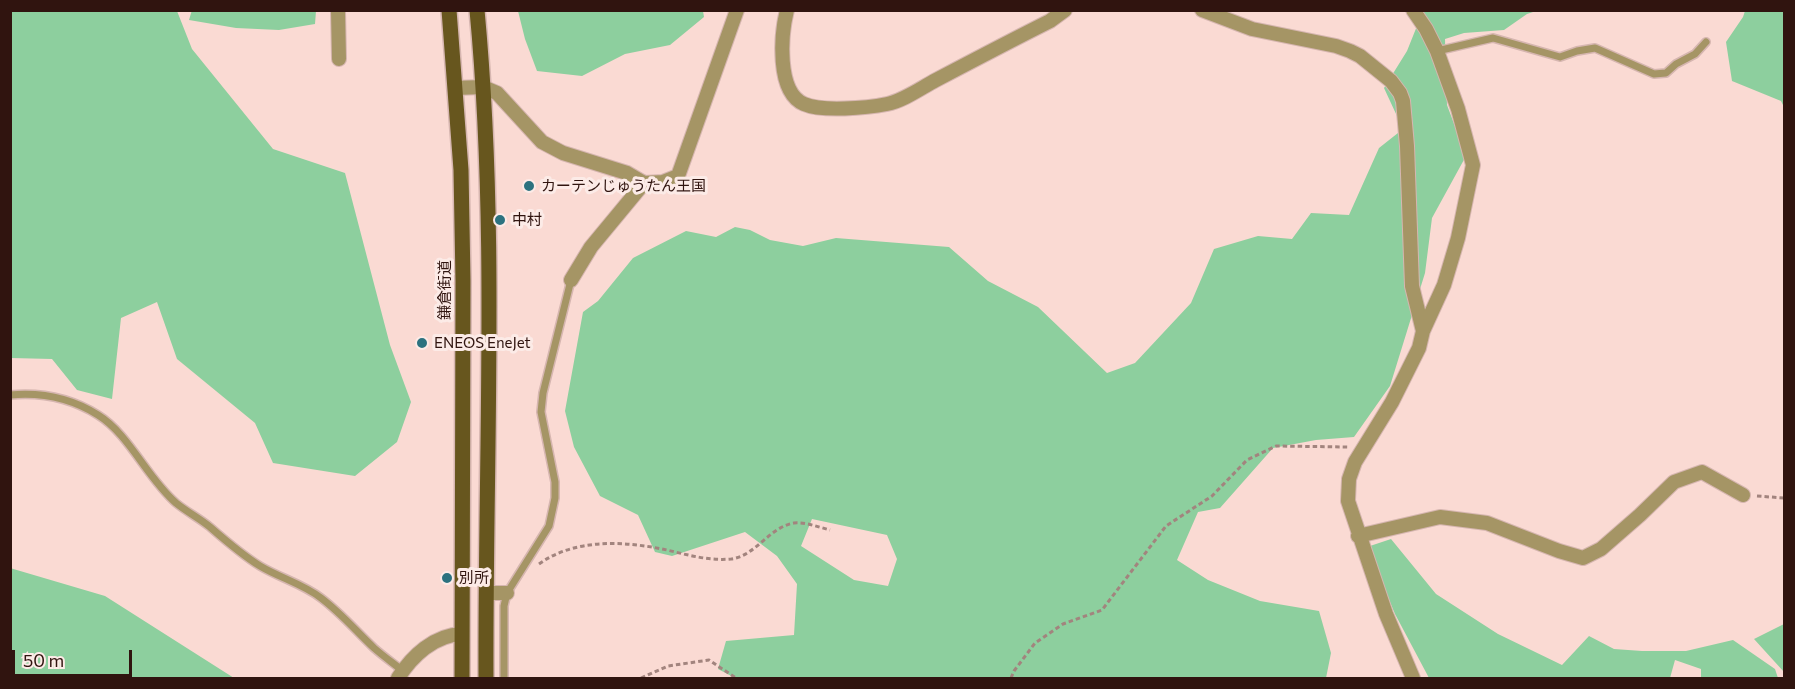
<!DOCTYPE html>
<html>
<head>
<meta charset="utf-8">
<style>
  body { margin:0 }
  #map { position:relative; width:1795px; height:689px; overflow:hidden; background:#fadad3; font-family:Commissioner,sans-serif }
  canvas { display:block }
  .frame { position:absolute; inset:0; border:12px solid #30140f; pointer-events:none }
  .scale { position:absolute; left:12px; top:650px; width:120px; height:27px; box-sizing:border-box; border:3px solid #30140f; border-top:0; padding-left:8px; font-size:18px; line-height:21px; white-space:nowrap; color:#30140f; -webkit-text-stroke:4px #fcebe7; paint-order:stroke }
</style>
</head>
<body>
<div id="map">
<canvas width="1795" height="689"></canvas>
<div class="frame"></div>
<div class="scale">50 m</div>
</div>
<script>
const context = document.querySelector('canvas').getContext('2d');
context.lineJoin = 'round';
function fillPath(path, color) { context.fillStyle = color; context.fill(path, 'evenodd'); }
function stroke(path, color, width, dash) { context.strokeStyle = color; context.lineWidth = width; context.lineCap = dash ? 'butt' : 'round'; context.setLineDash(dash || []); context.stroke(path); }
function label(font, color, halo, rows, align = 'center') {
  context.font = font + ' Commissioner,"Noto Sans JP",sans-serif'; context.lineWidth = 6; context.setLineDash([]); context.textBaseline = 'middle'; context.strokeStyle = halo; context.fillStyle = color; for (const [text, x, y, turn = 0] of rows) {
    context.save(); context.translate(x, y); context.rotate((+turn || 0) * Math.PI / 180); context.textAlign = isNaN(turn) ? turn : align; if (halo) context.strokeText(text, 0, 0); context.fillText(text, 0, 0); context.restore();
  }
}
const green = new Path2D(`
  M 11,10 L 177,11 L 192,49 L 273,149 L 345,173 L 390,345 L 411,402 L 397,442 L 355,476 L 273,463 L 255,423 L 177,359 L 157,302 L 121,318 L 112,399 L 77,390 L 52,359 L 11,358 Z
  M 192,10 L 316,10 L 316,11 L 315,24 L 279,30 L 236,28 L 189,20 Z
  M 703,11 L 704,17 L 670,45 L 625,54 L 582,76 L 537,71 L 525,39 L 518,11 Z
  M 1423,11 L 1536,11 L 1527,14 L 1504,30 L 1464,33 L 1445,39 L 1447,105 L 1466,156 L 1432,218 L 1425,273 L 1390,386 L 1354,437 L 1316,440 L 1273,448 L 1220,508 L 1198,512 L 1177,560 L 1208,580 L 1260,601 L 1319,611 L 1331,653 L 1326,678 L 735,678 L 718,669 L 726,641 L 794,635 L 797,584 L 777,556 L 745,532 L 672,556 L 655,552 L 638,515 L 600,496 L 574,447 L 565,411 L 583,312 L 598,301 L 633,258 L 686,231 L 716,237 L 735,227 L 750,230 L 770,240 L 803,246 L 836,238 L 949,247 L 988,281 L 1038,307 L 1107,373 L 1135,363 L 1191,303 L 1214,249 L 1258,236 L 1292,239 L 1311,213 L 1349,215 L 1379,148 L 1403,129 L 1384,88 L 1407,51 ZM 812,519 L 887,535 L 897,559 L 888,586 L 854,580 L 801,546 Z
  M 1745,11 L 1784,11 L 1784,107 L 1781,101 L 1732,81 L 1726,42 L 1743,17 Z
  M 1391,539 L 1436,594 L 1498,634 L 1562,665 L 1589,636 L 1614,649 L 1642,651 L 1686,651 L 1733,640 L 1775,669 L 1778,678 L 1701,678 L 1701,669 L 1675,660 L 1670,678 L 1429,678 L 1395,614 L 1367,547 Z
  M 10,568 L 105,596 L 234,678 L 11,678 Z
  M 1784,624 L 1784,672 L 1754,639 Z`);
const path = new Path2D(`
  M 1757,496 L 1784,498
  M 539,564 C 575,538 625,541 667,550 C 688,555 709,561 731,559 C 756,556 769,527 794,523 C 806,522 818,527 830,530
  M 641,678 L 668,666 L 709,660 L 736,678
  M 1011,678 L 1014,671 L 1035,643 L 1063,624 L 1102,610 L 1166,526 L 1212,496 L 1247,460 L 1276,446 L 1348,447`);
const service = new Path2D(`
  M 1437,51 L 1493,38 L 1560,57 L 1577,51 L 1595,48 L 1654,74 L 1666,73 L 1676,64 L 1695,54 L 1706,42
  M 10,395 C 42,392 71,398 98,415 C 129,434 147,478 176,503 C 187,512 199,518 210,527 C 226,541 242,555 260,566 C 280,578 303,584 321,598 C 341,613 356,631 374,648 C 383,656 393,663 403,671
  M 504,678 L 504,606 L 507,593 L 549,526 L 555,498 L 555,482 L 541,412 L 543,393 L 571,280`);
const minor = new Path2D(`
  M 338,10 L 339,59
  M 787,10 C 781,34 776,92 804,104 C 822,112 867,108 887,104 C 903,101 921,88 936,80 C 974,60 1012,40 1050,21 L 1065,10
  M 1202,10 L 1252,29 L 1336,46 L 1350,51 L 1360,56 L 1391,81 L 1400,93 L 1403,101 L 1407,146 L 1412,286 L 1423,331
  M 1413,10 L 1426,29 L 1437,51 L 1458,109 L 1473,165 L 1458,238 L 1444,285 L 1423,331 L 1419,348 L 1392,402 L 1355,462 L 1349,479 L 1348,501 L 1386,614 L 1413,678
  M 455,88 L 483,87 L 497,93 L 542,142 L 563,153 L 627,173 L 644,183 L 663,182 L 678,176 L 737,10
  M 571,280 L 591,247 L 644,183
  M 1358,536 L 1440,517 L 1487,523 L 1559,551 L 1583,558 L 1601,549 L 1640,515 L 1674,482 L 1702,472 L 1743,495
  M 486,593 L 507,593
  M 398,678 C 412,656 434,635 462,634`);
const primary = new Path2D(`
  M 449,10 L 461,170 L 463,281 L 462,678
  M 477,10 C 498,233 485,456 486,678`);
const markers = [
  [529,186,6,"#2c727f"],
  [500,220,6,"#2c727f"],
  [422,343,6,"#2c727f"],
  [447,578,6,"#2c727f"]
];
const poiNames = [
  ["カーテンじゅうたん王国",541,186],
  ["中村",512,220],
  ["ENEOS EneJet",434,343],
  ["別所",459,578]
];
const streetNames = [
  ["鎌倉街道",445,290,-90]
];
fillPath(green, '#8dcf9e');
stroke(service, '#d6b6b0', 10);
stroke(minor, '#d6b6b0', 16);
stroke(primary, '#d6b6b0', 18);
stroke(path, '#a2847e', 3, [4.5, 3]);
stroke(service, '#a59565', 7);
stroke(minor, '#a59565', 14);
stroke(primary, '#67561e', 15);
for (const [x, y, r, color] of markers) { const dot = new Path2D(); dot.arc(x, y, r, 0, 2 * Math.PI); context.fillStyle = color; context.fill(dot); stroke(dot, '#fcebe7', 2); }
label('15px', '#30140f', '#fcebe7', poiNames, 'left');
label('15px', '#30140f', '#fcebe7', streetNames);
</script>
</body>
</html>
